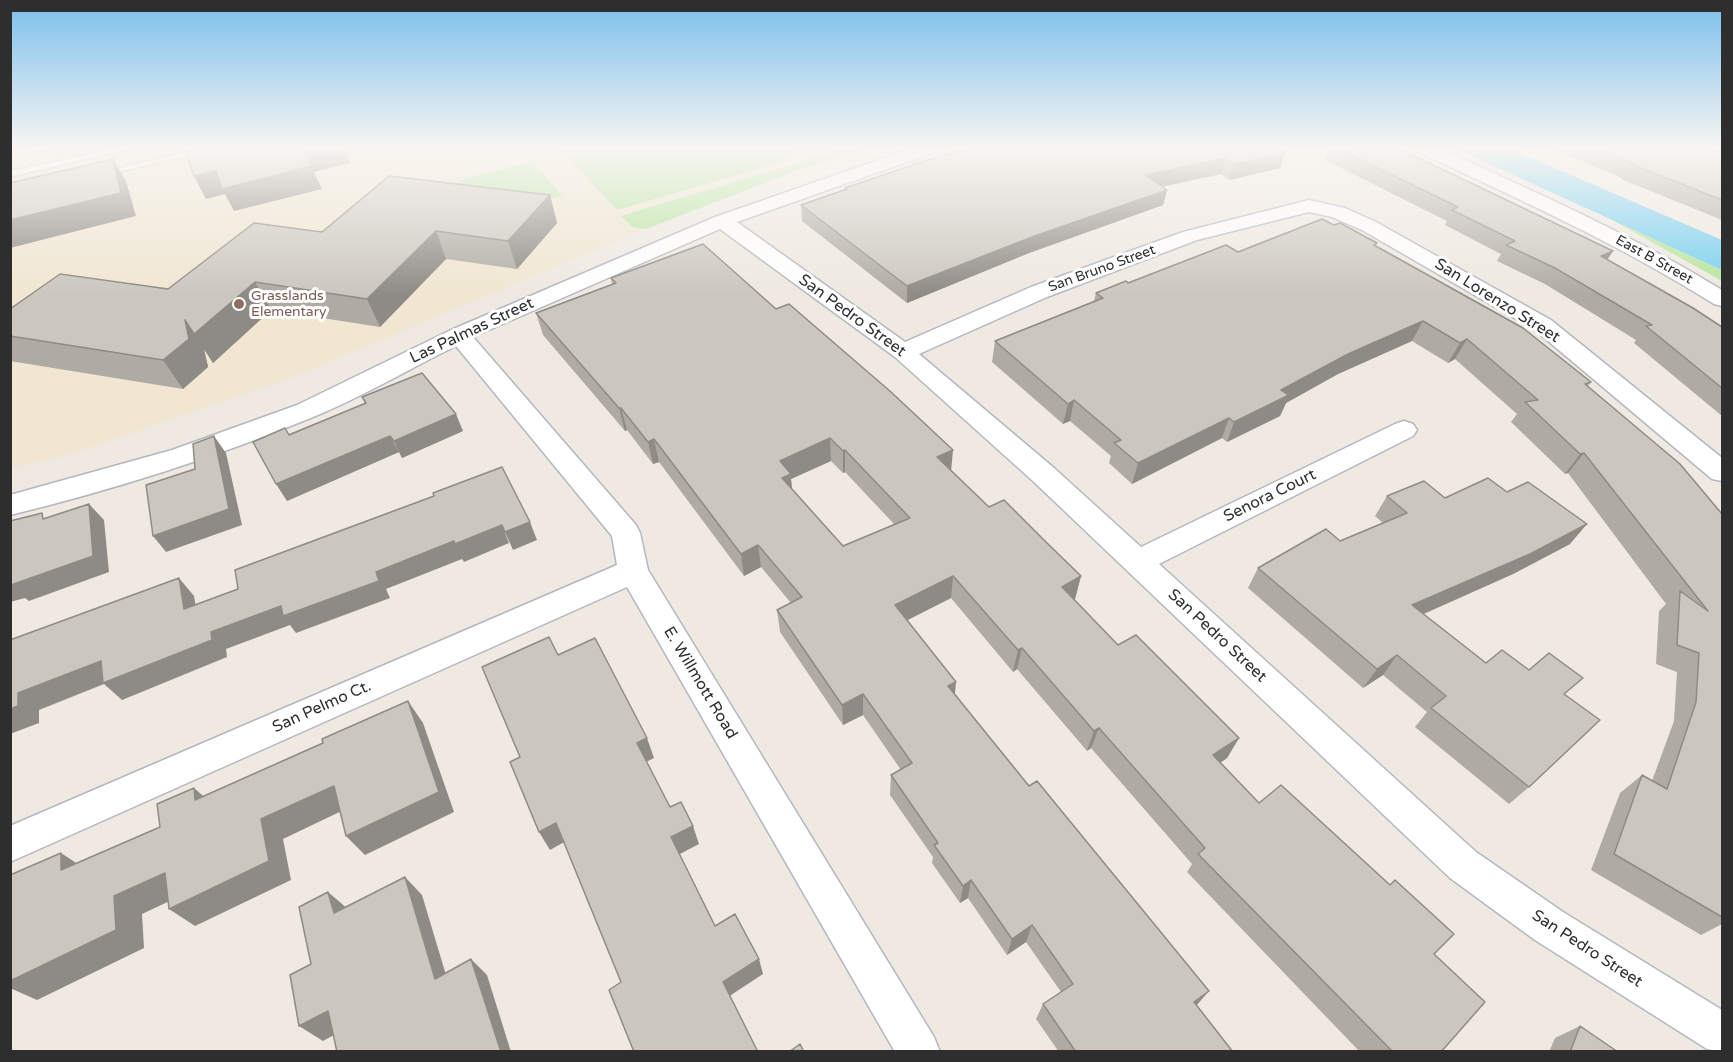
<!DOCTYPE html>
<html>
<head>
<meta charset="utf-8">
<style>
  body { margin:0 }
  #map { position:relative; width:1733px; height:1062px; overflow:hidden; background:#efe9e1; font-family:"Varela Round",sans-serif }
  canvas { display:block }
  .frame { position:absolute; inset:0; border:12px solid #2e2e2e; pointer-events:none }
</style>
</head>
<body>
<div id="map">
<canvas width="1733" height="1062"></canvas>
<div class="frame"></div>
</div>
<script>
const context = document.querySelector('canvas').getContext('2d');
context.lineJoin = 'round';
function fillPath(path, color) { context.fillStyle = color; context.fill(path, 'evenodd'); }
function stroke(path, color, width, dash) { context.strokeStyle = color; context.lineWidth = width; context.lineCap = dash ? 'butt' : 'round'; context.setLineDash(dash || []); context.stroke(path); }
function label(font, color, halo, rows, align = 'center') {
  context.font = font + ' "Varela Round",sans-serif'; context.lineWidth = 6; context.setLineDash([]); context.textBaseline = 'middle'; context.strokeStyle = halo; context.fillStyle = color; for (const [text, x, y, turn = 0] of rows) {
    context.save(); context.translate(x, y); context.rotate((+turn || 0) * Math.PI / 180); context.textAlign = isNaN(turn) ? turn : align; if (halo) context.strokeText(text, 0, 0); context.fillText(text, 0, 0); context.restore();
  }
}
const education = new Path2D(`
  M 54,147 L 873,147 L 793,172 L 703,205 L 288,379 L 65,456 L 11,468 L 10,156 Z`);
const green = new Path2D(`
  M 558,147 L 790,147 L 794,150 L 788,160 L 617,210 Z
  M 851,147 L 872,147 L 793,172 L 646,229 L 632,227 L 621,216 Z
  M 532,161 L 562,196 L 553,198 L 463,187 L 458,181 Z
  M 1603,215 L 1722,270 L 1722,281 Z`);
const water = new Path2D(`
  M 1452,147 L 1506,147 L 1722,240 L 1722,270 Z`);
const lane = new Path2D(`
  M 123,147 L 137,147 L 10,177 L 10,171 Z
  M 209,147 L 222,147 L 103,176 L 99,173 Z`);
const street = new Path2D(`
  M 916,147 L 941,147 L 938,151 L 737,222 L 905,342 L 1031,287 L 1183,232 L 1309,200 L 1345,208 L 1376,222 L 1551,320 L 1722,458 L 1722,481 L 1712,479 L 1535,330 L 1362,230 L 1332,217 L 1309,212 L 1197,240 L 1047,297 L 919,354 L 1054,468 L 1141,547 L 1395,424 L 1404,421 L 1413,424 L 1417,430 L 1413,436 L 1159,564 L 1476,852 L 1563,912 L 1722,1010 L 1722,1052 L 1707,1049 L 1535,940 L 1450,878 L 1034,482 L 895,357 L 720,229 L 473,337 L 636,525 L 640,533 L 648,570 L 934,1037 L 940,1052 L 895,1052 L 627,587 L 10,862 L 10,826 L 617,565 L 612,536 L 456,346 C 409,369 362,397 313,417 C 216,457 113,490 10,515 L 10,495 L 172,450 L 297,405 L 451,330 L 715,217 Z
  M 1413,147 L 1436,147 C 1533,191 1631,234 1722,290 L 1722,306 L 1714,304 C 1619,244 1517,198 1416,151 Z`);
const wall = new Path2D(`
  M 1330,147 L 1335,147 L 1613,251 L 1607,260 L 1722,327 L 1722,416 L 1634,343 L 1636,340 L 1545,284 L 1497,261 L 1501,254 L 1445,225 L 1447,221 L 1325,160 Z
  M 1548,147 L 1722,147 L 1722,220 L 1621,179 L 1622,178 Z
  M 1285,153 L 1280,168 L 1229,180 L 1221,174 L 1162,186 L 1167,190 L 1163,205 L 1029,253 L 907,303 L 802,221 L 801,205 L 845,190 L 845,188 Z
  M 550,195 L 557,223 L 517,269 L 446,259 L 380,327 L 271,310 L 213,363 L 204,349 L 208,367 L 183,389 L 10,361 L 10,309 L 168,289 L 322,232 Z
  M 1376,246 L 1591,382 L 1588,386 L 1722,514 L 1722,924 L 1701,935 L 1591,870 L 1620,793 L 1642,775 L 1652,781 L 1674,721 L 1677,672 L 1656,664 L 1659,611 L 1666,604 L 1568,473 L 1565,474 L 1511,422 L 1517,414 L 1455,359 L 1448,363 L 1412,341 L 1338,374 L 1286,403 L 1280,416 L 1227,442 L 1222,438 L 1132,484 L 1109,463 L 1111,456 L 1070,421 L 1063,424 L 992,362 L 995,341 L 1094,301 L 1096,293 L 1128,283 L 1238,252 Z
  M 611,278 L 951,471 L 989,507 L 1081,576 L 1075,599 L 1074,599 L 1118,645 L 1239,738 L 1227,758 L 1220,763 L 1259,803 L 1434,954 L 1441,1052 L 1360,1052 L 1187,872 L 1192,864 L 1091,748 L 1087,751 L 1017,669 L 1013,672 L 951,598 L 907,620 L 955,694 L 1233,1052 L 1059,1052 L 1036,1019 L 1043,1004 L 1061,992 L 1026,942 L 1007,955 L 968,898 L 960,903 L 932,863 L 933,857 L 890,795 L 891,775 L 901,770 L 863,715 L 843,725 L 780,632 L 777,610 L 791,603 L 761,567 L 744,576 L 659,462 L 653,464 L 627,430 L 625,431 L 543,335 L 536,313 L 612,284 ZM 831,461 L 843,473 L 845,472 L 894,524 L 843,546 L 792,490 L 791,479 Z
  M 362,397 L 463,431 L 402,458 L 399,452 L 287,501 L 289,434 L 365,403 Z
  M 1387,496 L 1445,498 L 1570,544 L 1513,574 L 1424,614 L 1486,663 L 1529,670 L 1566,695 L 1529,787 L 1509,804 L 1415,727 L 1427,712 L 1383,675 L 1363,688 L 1248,588 L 1258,568 L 1340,541 L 1383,523 L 1375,516 Z
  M 1580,1026 L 1618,1052 L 1549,1052 L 1555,1038 Z`);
const shadedWall = new Path2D(`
  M 317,147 L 343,147 L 350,163 L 314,172 L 322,189 L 234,211 L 225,194 L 206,199 L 194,176 Z
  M 1285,153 L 1280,168 L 1229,180 L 1234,164 Z
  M 1225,158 L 1221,174 L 1143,191 L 1146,175 Z
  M 113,159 L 126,181 L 136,216 L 10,248 L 10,220 Z
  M 1167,190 L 1163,205 L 1029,253 L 907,303 L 907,286 L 1032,237 Z
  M 550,195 L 557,223 L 517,269 L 508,241 Z
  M 436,231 L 446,259 L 380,327 L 367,299 Z
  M 1613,251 L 1602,267 L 1601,256 Z
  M 255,282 L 271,310 L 213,363 L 204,349 L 208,367 L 183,389 L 163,360 L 185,320 Z
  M 1423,321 L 1412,341 L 1338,374 L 1286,403 L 1280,416 L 1227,442 L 1234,422 L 1281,390 L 1348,354 Z
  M 1467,339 L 1455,359 L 1448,363 L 1460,343 Z
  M 1074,400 L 1070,421 L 1063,424 L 1068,404 Z
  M 619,408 L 621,408 L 627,430 L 625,431 Z
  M 456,414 L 463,431 L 402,458 L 394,441 Z
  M 1229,418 L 1222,438 L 1132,484 L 1138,463 Z
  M 214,436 L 226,453 L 242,525 L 166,552 L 153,536 L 229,509 Z
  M 390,436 L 399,452 L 287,501 L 276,484 Z
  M 830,438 L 831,461 L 791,479 L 793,497 L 784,501 L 780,461 Z
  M 654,439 L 659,462 L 653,464 L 648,442 Z
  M 845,450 L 845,472 L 843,473 L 843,451 Z
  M 953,450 L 951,472 L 937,457 Z
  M 1584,453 L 1568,473 L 1565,474 L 1580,454 Z
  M 89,504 L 104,520 L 109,572 L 29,601 L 25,598 L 10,602 L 10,581 Z
  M 530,522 L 537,540 L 513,550 L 505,532 Z
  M 1587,524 L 1570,544 L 1513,574 L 1398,625 L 1412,605 Z
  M 502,525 L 509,543 L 464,562 L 462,559 L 386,589 L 390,598 L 296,633 L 290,625 L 226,649 L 227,657 L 122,700 L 104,684 L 39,710 L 39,723 L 10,734 L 10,709 L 18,693 L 101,661 L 211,632 L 281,606 L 376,572 L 454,541 Z
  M 758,545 L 761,567 L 744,576 L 741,554 Z
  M 953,576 L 951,598 L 894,627 L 895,605 Z
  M 1081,576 L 1075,599 L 1056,609 L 1062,587 Z
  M 179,578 L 194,596 L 199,626 L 184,609 Z
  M 1022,648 L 1017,669 L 1013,672 L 1018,650 Z
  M 1397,655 L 1383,675 L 1363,688 L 1377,669 Z
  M 956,682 L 954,703 L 948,686 Z
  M 863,694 L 863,715 L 843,725 L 842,705 Z
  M 408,701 L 423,723 L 454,812 L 365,855 L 346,836 Z
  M 1099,728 L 1091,748 L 1087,751 L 1094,731 Z
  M 647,738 L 654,758 L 644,763 L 637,743 Z
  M 1239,738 L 1227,758 L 1202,775 L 1213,755 Z
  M 334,786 L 352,806 L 283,839 L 291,880 L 195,926 L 169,909 L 261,819 Z
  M 194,788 L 217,808 L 195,800 Z
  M 556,823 L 566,841 L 550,850 L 539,832 Z
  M 693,826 L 699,844 L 678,855 L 671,837 Z
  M 61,853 L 90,872 L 61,870 Z
  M 165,873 L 191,891 L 142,914 L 144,948 L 37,1000 L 10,988 L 10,981 L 114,896 Z
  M 405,877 L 422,895 L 452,995 L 435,979 Z
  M 971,880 L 968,898 L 960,903 L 963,886 Z
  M 328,892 L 349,910 L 334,913 Z
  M 1032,925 L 1026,942 L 1007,955 L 1012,939 Z
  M 471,959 L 487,975 L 511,1052 L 501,1052 Z
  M 759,959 L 763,974 L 728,997 L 723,982 Z
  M 1209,991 L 1196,1006 L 1194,1002 Z
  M 328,1011 L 350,1026 L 323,1041 L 299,1026 Z`);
const building = new Path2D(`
  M 184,147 L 317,147 L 304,150 L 312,166 L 222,189 L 216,171 L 194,176 Z
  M 972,147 L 1282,147 L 1285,153 L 1234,164 L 1225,158 L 1146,175 L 1167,190 L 1032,237 L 907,286 L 801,205 L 847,189 L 845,188 L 921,162 Z
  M 1335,147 L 1389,147 L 1402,150 L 1613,251 L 1601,256 L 1693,308 L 1722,327 L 1722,388 L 1646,326 L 1652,325 L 1555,268 L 1506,245 L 1515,241 L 1452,210 L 1458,207 Z
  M 1592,147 L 1703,147 L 1722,153 L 1722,200 L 1631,164 L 1632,163 Z
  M 113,159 L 121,193 L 10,220 L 10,183 Z
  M 389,176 L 550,195 L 508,241 L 436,231 L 367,299 L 255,282 L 194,334 L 185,320 L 189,339 L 163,360 L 10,336 L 10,309 L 60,274 L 168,289 L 254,223 L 322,232 Z
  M 1322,219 L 1334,225 L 1340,223 L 1377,243 L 1374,245 L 1523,328 L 1591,382 L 1585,384 L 1680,464 L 1722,514 L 1722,917 L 1614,854 L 1642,775 L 1667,789 L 1696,702 L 1699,653 L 1677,645 L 1680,591 L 1708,611 L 1584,453 L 1580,454 L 1525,402 L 1538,400 L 1467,339 L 1460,343 L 1423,321 L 1348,354 L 1281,390 L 1289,395 L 1234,422 L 1229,418 L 1138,463 L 1114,443 L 1121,440 L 1074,400 L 1068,404 L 995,341 L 1103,298 L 1096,293 L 1126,281 L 1128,283 L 1226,245 L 1238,252 Z
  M 703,244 L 776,309 L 789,304 L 891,392 L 953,450 L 937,457 L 989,507 L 1004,500 L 1047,543 L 1081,576 L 1062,587 L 1118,645 L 1136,635 L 1239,738 L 1213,755 L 1259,803 L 1281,785 L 1390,885 L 1395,880 L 1454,934 L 1434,954 L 1485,1002 L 1441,1052 L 1393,1052 L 1198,854 L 1205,848 L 1099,728 L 1094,731 L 1022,648 L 1018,650 L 953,576 L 895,605 L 956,682 L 948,686 L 1029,786 L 1037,781 L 1209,991 L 1194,1002 L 1233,1052 L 1076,1052 L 1043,1004 L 1073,984 L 1032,925 L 1012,939 L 971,880 L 963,886 L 934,845 L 938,843 L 891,775 L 912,763 L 863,694 L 842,705 L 777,610 L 802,597 L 758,545 L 741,554 L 654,439 L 648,442 L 621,408 L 619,408 L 536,313 L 616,283 L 611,278 ZM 830,438 L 843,451 L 845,450 L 910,518 L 843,546 L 782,478 L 791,474 L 780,461 Z
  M 422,373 L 456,414 L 394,441 L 390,436 L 276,484 L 253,442 L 285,428 L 289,435 L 366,403 L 362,397 Z
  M 214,436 L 229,509 L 153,536 L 146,485 L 195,469 L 193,444 Z
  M 502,467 L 530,522 L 505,532 L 502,525 L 455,544 L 454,541 L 376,572 L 379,581 L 283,616 L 281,606 L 211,632 L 212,640 L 103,683 L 101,661 L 18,693 L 18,706 L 10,709 L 10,640 L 179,578 L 184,609 L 238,589 L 235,570 L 434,496 L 433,493 Z
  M 1488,478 L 1507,492 L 1528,482 L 1587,524 L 1530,554 L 1412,605 L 1486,663 L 1502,650 L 1529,670 L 1549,653 L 1583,678 L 1564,694 L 1600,720 L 1529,787 L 1431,708 L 1446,696 L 1397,655 L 1377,669 L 1258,568 L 1326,529 L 1340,541 L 1407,513 L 1387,496 L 1424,481 L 1445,498 Z
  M 89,504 L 93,556 L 11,585 L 10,521 L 42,513 L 43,519 Z
  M 549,637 L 558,655 L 595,638 L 647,738 L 637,743 L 670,807 L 681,802 L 693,826 L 671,837 L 715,926 L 735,914 L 759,959 L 723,982 L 758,1052 L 634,1052 L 609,990 L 621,982 L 556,823 L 539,832 L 510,762 L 520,757 L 482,667 Z
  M 408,701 L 439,792 L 346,836 L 334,786 L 261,819 L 269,861 L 169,909 L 165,873 L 114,896 L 116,930 L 10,981 L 10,875 L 61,853 L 61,870 L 160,827 L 157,804 L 194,788 L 195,800 L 323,743 L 322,739 Z
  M 405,877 L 435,979 L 471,959 L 501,1052 L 337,1052 L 328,1011 L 299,1026 L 290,975 L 311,964 L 299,907 L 328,892 L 334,913 Z
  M 1580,1026 L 1618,1052 L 1570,1052 Z
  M 800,1044 L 804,1052 L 789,1052 Z`);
const markers = [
  [239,304,6,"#8d6e63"]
];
const farStreetnames = [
  ["East B Street",1654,260,29],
  ["San Bruno Street",1102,269,-20]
];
const farEducationnames = [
  ["Grasslands",251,296],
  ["Elementary",251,312]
];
const streetNames = [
  ["San Lorenzo Street",1497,301,32],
  ["San Pedro Street",852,316,36],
  ["Las Palmas Street",472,331,-25],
  ["Senora Court",1270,496,-26],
  ["San Pedro Street",1217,636,43],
  ["E. Willmott Road",700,683,59],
  ["San Pelmo Ct.",322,707,-24],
  ["San Pedro Street",1587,949,33]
];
fillPath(education, '#f0e6d1');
fillPath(green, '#b6e59e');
fillPath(water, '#75cff0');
stroke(lane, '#b4b7c1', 2);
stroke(street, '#b4b7c1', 3);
fillPath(lane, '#fff');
fillPath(street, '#fff');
fillPath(wall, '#afaba4');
fillPath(shadedWall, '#8e8b86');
fillPath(building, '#cbc7bf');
stroke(building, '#8e8b86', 1.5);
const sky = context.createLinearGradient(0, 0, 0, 295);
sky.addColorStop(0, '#7abfeb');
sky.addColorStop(0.5, '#f8f5f2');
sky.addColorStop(1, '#f8f5f200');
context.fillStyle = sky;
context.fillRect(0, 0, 1733, 295);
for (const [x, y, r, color] of markers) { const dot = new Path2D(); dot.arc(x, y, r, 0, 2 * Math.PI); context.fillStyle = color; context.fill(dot); stroke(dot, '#fff', 2); }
label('14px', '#2e2e2e', '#fff', farStreetnames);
label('14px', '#785e54', '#fff', farEducationnames, 'left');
label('16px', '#2e2e2e', '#fff', streetNames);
</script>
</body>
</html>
